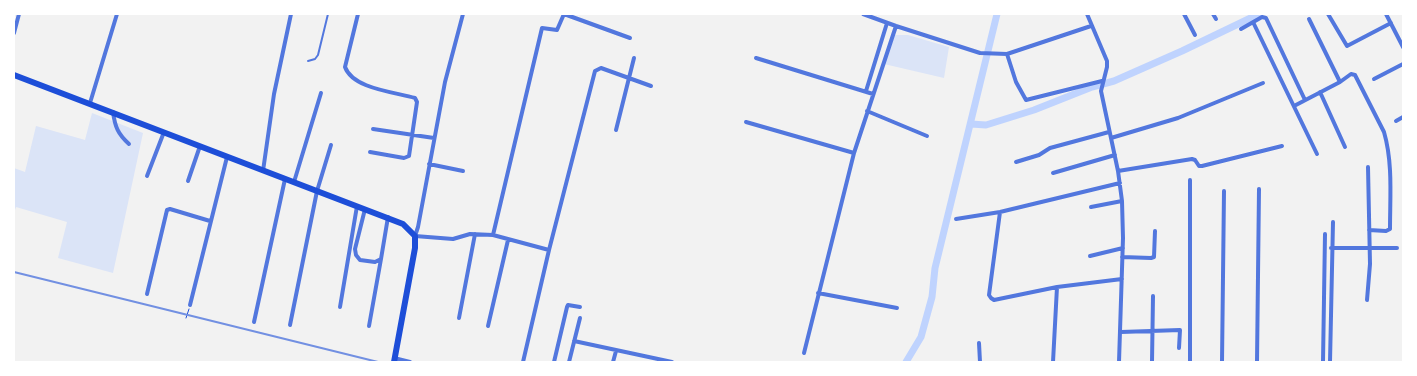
<!DOCTYPE html>
<html>
<head>
<meta charset="utf-8">
<style>
  body { margin:0 }
  #map { position:relative; width:1417px; height:376px; overflow:hidden; background:#f2f2f2; font-family:Commissioner,sans-serif }
  canvas { display:block }
  .frame { position:absolute; inset:0; border:15px solid #fff; pointer-events:none }
</style>
</head>
<body>
<div id="map">
<canvas width="1417" height="376"></canvas>
<div class="frame"></div>
</div>
<script>
const context = document.querySelector('canvas').getContext('2d');
context.lineJoin = 'round';
function fillPath(path, color) { context.fillStyle = color; context.fill(path, 'evenodd'); }
function stroke(path, color, width, dash) { context.strokeStyle = color; context.lineWidth = width; context.lineCap = dash ? 'butt' : 'round'; context.setLineDash(dash || []); context.stroke(path); }
const green = new Path2D(`
  M 895,35 L 908,35 L 949,47 L 944,78 L 884,64 Z
  M 92,113 L 143,133 L 113,273 L 58,258 L 67,222 L 16,207 L 14,213 L 14,168 L 25,172 L 36,126 L 85,140 Z`);
const canal = new Path2D(`
  M 971,124 L 986,125 L 1034,110 L 1092,87 L 1114,81 L 1182,51 L 1259,14
  M 906,362 L 921,337 L 932,297 L 935,268 L 997,14`);
const path = new Path2D(`
  M 186,318 L 189,309`);
const service = new Path2D(`
  M 308,61 L 315,59 L 318,55 L 328,14`);
const minor = new Path2D(`
  M 358,14 L 345,67 C 353,89 395,92 415,98 L 417,102 L 409,156 L 404,158 L 370,152
  M 463,14 L 445,82 L 418,227 L 415,236 L 453,239 L 470,234 L 493,235 L 549,250
  M 863,14 L 896,26 L 980,53 L 1007,54 L 1091,26
  M 1087,14 L 1107,61 L 1107,67 L 1101,91 L 1118,171 L 1122,201 L 1123,238 L 1119,362
  M 1184,14 L 1195,35
  M 1213,14 L 1216,19
  M 1328,14 L 1347,46 L 1391,23
  M 1386,14 L 1403,47
  M 1309,19 L 1340,82
  M 1253,22 L 1317,154
  M 1241,29 L 1262,17 L 1266,18 L 1305,100
  M 14,33 L 19,14
  M 1007,54 L 1016,82 L 1026,100 L 1102,81
  M 756,58 L 873,94
  M 1374,79 L 1403,64
  M 866,91 L 887,23
  M 1320,92 L 1345,147
  M 90,103 L 117,14
  M 1294,106 L 1340,82 L 1351,74 L 1355,75 L 1384,132 C 1393,163 1390,197 1390,229 L 1386,231 L 1369,230
  M 867,111 L 927,136
  M 113,112 C 115,127 118,134 129,144
  M 1396,121 L 1403,117
  M 746,122 L 854,153
  M 373,129 L 434,138
  M 616,130 L 634,58
  M 1111,138 L 1178,118 L 1263,83
  M 1016,162 L 1039,155 L 1050,148 L 1109,132
  M 429,164 L 463,171
  M 263,171 L 274,94 L 291,14
  M 1118,171 L 1192,159 L 1195,160 L 1199,166 L 1202,166 L 1282,146
  M 1053,173 L 1115,155
  M 147,176 L 164,132
  M 188,181 L 200,146
  M 294,182 L 321,93
  M 1091,207 L 1122,201
  M 365,209 L 355,249 L 356,255 L 360,260 L 375,262 L 381,259 L 388,217
  M 1000,212 L 989,295 L 991,298 L 994,300 L 1057,287 L 1122,279
  M 956,219 L 1000,212 L 1120,183
  M 493,235 L 542,28 L 557,30 L 564,14 L 630,38
  M 1331,248 L 1397,248
  M 1090,256 L 1123,248
  M 1122,257 L 1151,258 L 1154,257 L 1155,231
  M 818,293 L 897,308
  M 147,294 L 167,210 L 170,209 L 210,221
  M 1367,300 L 1370,264 L 1368,167
  M 190,305 L 227,157
  M 340,307 L 357,206
  M 459,318 L 475,234
  M 254,322 L 285,179
  M 290,325 L 317,191 L 331,145
  M 369,326 L 381,259
  M 488,326 L 508,240
  M 1121,332 L 1180,330 L 1179,348
  M 574,341 L 672,362
  M 979,343 L 980,362
  M 804,353 L 854,153 L 896,26
  M 394,358 L 410,362
  M 523,362 L 549,250 L 595,71 L 601,68 L 651,86
  M 554,362 L 567,307 L 568,305 L 580,307
  M 569,362 L 580,318
  M 613,362 L 616,351
  M 1053,362 L 1057,287
  M 1152,362 L 1153,296
  M 1190,362 L 1190,180
  M 1222,362 L 1224,191
  M 1257,362 L 1259,189
  M 1323,362 L 1325,234
  M 1330,362 L 1333,222`);
const primary = new Path2D(`
  M 14,75 L 403,224 L 415,236 L 415,248 L 394,362`);
const rail = new Path2D(`
  M 14,272 L 378,362`);
fillPath(green, '#dbe4f7');
stroke(canal, '#bfd3fe', 7);
stroke(path, '#1d4ed8', 1);
stroke(service, '#5277de', 2);
stroke(minor, '#5277de', 4);
stroke(primary, '#1d4ed8', 6);
stroke(rail, '#7290e2', 2);
</script>
</body>
</html>
